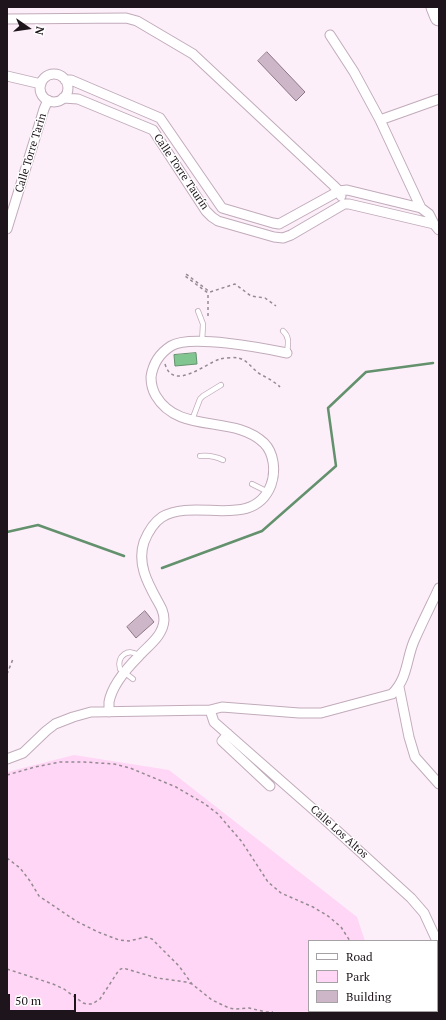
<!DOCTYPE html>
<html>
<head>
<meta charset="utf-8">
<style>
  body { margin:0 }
  #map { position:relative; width:446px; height:1020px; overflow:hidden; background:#fdeff9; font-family:"PT Serif",serif }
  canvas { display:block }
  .frame { position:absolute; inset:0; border:8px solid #1d151b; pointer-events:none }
  .legend { position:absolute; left:308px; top:940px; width:130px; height:72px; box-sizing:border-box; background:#fff; border:1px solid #a5a1a4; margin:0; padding:5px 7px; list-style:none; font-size:12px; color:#1d151b }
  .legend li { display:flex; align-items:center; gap:8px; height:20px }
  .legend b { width:20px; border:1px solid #a5a1a4 }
  .north { position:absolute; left:8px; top:8px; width:40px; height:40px; -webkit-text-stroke:3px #fff; paint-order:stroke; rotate:103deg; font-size:11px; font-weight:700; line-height:16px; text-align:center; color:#1d151b }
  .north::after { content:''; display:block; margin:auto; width:14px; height:18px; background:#1d151b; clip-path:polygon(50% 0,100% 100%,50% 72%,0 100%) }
  .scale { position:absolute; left:8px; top:994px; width:68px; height:18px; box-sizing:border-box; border:2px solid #1d151b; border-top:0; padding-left:5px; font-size:12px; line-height:14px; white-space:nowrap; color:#1d151b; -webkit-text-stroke:3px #fff; paint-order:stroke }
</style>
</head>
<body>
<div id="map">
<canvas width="446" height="1020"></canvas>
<div class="frame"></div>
<ul class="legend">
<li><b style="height:5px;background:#fff"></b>Road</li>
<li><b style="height:11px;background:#ffd6f5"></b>Park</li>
<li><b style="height:11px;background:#cdb6c7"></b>Building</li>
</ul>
<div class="north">N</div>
<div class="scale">50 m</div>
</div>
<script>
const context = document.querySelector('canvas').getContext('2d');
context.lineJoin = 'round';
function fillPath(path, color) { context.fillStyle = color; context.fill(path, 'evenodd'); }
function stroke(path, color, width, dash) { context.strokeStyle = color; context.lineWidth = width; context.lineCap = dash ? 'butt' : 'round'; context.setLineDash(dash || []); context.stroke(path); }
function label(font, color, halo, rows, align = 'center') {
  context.font = font + ' "PT Serif",serif'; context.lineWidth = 3; context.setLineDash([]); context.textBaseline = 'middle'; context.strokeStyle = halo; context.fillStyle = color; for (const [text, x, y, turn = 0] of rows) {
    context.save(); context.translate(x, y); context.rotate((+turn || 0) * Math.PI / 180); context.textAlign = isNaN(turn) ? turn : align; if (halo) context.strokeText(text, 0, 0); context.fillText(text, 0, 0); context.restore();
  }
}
const green = new Path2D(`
  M 74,755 L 169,770 L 357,917 L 365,941 L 309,941 L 309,1011 L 409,1011 L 410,1013 L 7,1013 L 7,772 Z`);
const water = new Path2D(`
  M 196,353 L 197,364 L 175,366 L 174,355 Z`);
const stream = new Path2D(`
  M 7,532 L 38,525 L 124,556
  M 162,568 L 262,531 L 336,466 L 328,408 L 366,372 L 433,363`);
const building = new Path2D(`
  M 267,52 L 305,92 L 296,101 L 258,61 Z
  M 145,611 L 154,622 L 136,638 L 127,627 Z`);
const path = new Path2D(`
  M 208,316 L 208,293 L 185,276 L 186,274 L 210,292 L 235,284 L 251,296 L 265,298 L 276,306
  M 165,364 C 173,392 206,363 220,359 C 225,358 233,357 238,358 C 248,360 252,369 260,374 C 267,378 274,381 280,387
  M 7,674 L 13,659
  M 7,775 L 35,767 L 60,762 L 84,762 L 114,764 L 130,768 L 176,787 L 205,804 L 218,814 L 242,842 L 268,882 L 281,893 L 313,907 L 328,916 L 341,927 L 350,941
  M 7,858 L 20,868 L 30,881 L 39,896 L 76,921 L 98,932 L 119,940 L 129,941 L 146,937 L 152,939 L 179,966 L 192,984 L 212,1000 L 229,1008 L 235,1009 L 249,1008 L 266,1012 L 273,1012
  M 7,969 L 53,984 L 64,989 L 83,1003 L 87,1004 L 92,1004 L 100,999 L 119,970 L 123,968 L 157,978 L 186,982 L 192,984
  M 394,1011 L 396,1013
  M 15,1013 L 19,1011 L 26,1013`);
const service = new Path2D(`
  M 198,311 L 203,324 L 202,342
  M 283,331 C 290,337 288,344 287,353
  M 192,420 L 200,399 L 203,396 L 221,385
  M 200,456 C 209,455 215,456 223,460
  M 252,484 L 268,492
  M 133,679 L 120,669 C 116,656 129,647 139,656`);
const minor = new Path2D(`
  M 7,19 L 126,18 L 137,21 L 193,54 L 333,185 L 339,191 L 341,196
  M 330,35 L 354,72 L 380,120 L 421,208 L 429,214 L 434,224 L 439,230
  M40 88a14 14 0 1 1 28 0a14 14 0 1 1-28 0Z
  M 7,76 L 41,84
  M 65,80 L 71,80 L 160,118 L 222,208 L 273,223 L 279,224 L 339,191 L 347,190 L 421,208
  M 63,98 L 78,99 L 153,130 L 206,211 L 212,217 L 218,221 L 274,237 L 283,238 L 291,235 L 344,204 L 349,204 L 434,224
  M 380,120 L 439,99
  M 7,229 L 44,109 L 48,100
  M 399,687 L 409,737 L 415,757 L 439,784
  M 210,710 L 214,722 L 322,817 L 411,898 L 424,913 L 437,941
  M 109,712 C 109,709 109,705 109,702 C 112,685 128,667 139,656 C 149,645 163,636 164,620 C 164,612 161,607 157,600 C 147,582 137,563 144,542 C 148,532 153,523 162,517 C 196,497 253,531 271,485 C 276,471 274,453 264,443 C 234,414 179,435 156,396 C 153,391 151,384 151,377 C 153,363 160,353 171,346 C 190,334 263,348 287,353
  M 228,734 L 222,741 L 270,786
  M 7,759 L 23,753 L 46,731 L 55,724 L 73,717 L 91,712 L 210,710 L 222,707 L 299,713 L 321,713 L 392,694 C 408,678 406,660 414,641 C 422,623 431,605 439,588
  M 437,943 L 439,951
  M 437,1009 L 439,1000`);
const motorway = new Path2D(`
  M 435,7 L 439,17`);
const streetNames = [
  ["Calle Torre Tarin",31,153,-73],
  ["Calle Torre Taurín",181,172,56],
  ["Calle Los Altos",339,832,42]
];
fillPath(green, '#ffd6f5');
fillPath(water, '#81c690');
stroke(water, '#63916d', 1);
stroke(stream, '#63916d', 2.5);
fillPath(building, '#cdb6c7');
stroke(building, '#8b7686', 1);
stroke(service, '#c1abbb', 6);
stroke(minor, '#c1abbb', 11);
stroke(motorway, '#c1abbb', 19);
stroke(path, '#958a92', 1.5, [3, 3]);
stroke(service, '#fff', 4.5);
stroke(minor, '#fff', 9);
stroke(motorway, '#fff', 17);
label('11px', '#1d151b', '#fff', streetNames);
</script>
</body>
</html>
